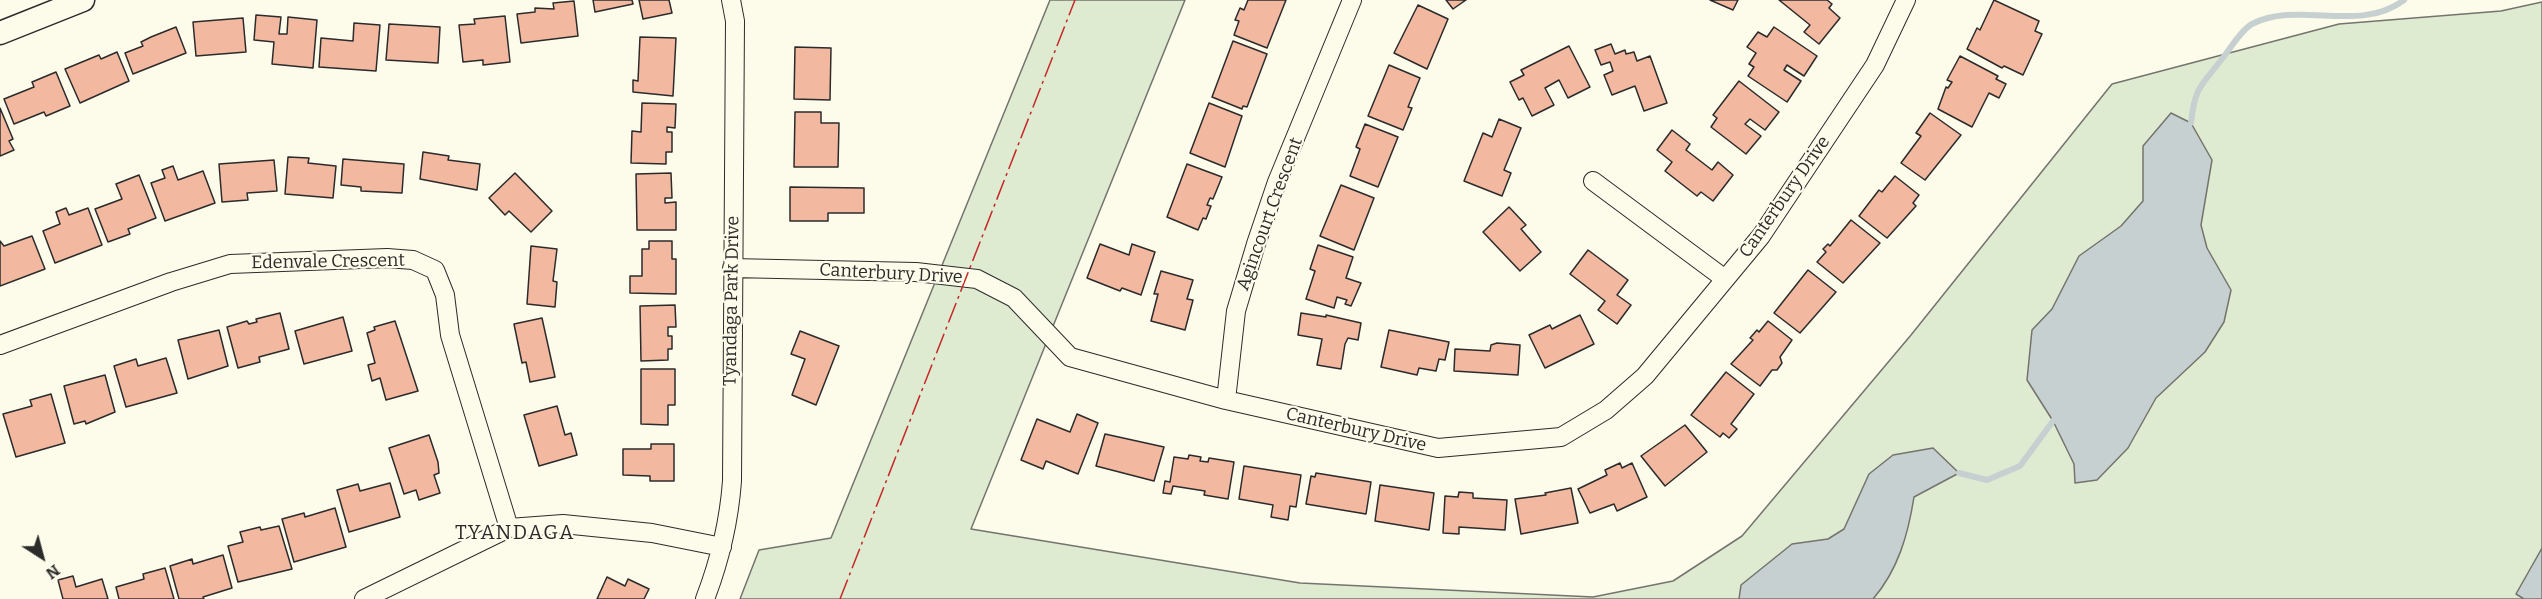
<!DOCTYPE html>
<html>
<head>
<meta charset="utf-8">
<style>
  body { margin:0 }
  #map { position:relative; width:2542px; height:599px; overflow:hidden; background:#fdfbea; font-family:Bitter,serif }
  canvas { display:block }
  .north { position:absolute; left:12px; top:527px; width:60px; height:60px; -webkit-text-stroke:4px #fdfbea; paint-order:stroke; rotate:144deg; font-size:16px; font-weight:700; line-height:24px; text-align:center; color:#2b2b2b }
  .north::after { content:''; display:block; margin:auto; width:21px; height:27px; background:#2b2b2b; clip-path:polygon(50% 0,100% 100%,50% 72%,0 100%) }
</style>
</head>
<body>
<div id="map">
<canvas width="2542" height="599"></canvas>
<div class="north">N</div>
</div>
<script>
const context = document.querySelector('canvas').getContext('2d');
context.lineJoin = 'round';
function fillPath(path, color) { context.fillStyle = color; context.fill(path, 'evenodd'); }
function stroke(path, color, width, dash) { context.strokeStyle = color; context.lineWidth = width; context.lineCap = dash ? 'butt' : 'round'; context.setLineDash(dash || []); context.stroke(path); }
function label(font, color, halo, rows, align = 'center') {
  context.font = font + ' Bitter,serif'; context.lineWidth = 4.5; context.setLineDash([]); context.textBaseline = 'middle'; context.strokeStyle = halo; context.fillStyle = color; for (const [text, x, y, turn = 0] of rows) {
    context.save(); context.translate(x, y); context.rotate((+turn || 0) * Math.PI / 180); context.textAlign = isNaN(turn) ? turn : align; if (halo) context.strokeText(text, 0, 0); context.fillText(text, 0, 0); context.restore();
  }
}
const green = new Path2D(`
  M 1050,0 L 1185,0 L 971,529 L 1300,583 L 1593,597 L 1673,581 L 1742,536 L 1911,335 L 2112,84 L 2339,24 L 2501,11 L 2542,2 L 2542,599 L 740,599 L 759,550 L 831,538 Z`);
const water = new Path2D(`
  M 2171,113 L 2191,123 L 2212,160 L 2201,225 L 2207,248 L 2231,290 L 2224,322 L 2205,352 L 2156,398 L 2128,448 L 2097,480 L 2075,483 L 2074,464 L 2053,421 L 2027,380 L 2032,330 L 2052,309 L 2079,256 L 2121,226 L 2143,201 L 2143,146 Z
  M 1933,448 L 1959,473 L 1914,497 C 1908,535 1898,570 1873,599 L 1739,599 L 1741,585 L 1792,544 L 1828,539 L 1844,529 L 1869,474 L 1893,455 Z
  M 2542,548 L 2542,599 L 2524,599 L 2516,594 Z`);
const stream = new Path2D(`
  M 2191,123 C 2195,87 2200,87 2222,59 C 2230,49 2241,30 2252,24 C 2299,0 2359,34 2404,0
  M 1959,473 L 1987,480 L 2020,466 L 2053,421`);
const building = new Path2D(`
  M 593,0 L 632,0 L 633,4 L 595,12 Z
  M 639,0 L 669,0 L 672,13 L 643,19 Z
  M 1248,0 L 1286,0 L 1267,48 L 1234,35 L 1239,21 L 1235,20 L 1240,8 L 1244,10 Z
  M 1446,0 L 1466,0 L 1453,9 Z
  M 1710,0 L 1738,0 L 1733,10 Z
  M 1779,0 L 1827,0 L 1832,4 L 1829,8 L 1840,18 L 1819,44 L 1804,32 L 1810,25 Z
  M 1994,0 L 2039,21 L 2035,31 L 2042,34 L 2023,75 L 2004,66 L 2002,68 L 1967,49 L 1977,28 L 1980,30 Z
  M 574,1 L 578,36 L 521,43 L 517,14 L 535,12 L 535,8 L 554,9 L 553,3 Z
  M 1418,5 L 1448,19 L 1427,69 L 1394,53 Z
  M 256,15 L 281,17 L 279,34 L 287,34 L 288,17 L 317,20 L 313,68 L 272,64 L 274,42 L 254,40 Z
  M 505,16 L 510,62 L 483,65 L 483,60 L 463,62 L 459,25 L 475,24 L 474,19 Z
  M 243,18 L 246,52 L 196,56 L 193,22 Z
  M 354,23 L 380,25 L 376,71 L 319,67 L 321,38 L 353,41 Z
  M 389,24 L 440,27 L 438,63 L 386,60 Z
  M 176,27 L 186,53 L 133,74 L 125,53 L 143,46 L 141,42 L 151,37 Z
  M 1774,27 L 1817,56 L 1804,76 L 1787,65 L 1784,70 L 1801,81 L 1787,102 L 1748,76 L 1754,67 L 1749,64 L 1756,53 L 1747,47 L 1758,32 L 1767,37 Z
  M 640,37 L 676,38 L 673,96 L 633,92 L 633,80 L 638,81 Z
  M 1233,41 L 1267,54 L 1247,107 L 1243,106 L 1242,109 L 1212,97 Z
  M 1611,44 L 1615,54 L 1625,50 L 1626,54 L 1634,52 L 1637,61 L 1650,56 L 1667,103 L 1644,111 L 1635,86 L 1612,95 L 1604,75 L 1613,71 L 1610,62 L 1601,65 L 1595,50 Z
  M 1569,46 L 1590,87 L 1568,98 L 1559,80 L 1545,88 L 1554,105 L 1532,116 L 1523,98 L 1519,100 L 1510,82 L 1524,75 L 1521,70 Z
  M 795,47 L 831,48 L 830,100 L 794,99 Z
  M 117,52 L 129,81 L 80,103 L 65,69 L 99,55 L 101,59 Z
  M 1960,56 L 1998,76 L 1996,79 L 2006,84 L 1999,98 L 1989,93 L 1972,127 L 1938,109 L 1946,87 L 1948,88 L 1952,82 L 1947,80 Z
  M 1389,65 L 1420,78 L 1408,107 L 1412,108 L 1403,130 L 1368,116 Z
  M 56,72 L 70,106 L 46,116 L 44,112 L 14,124 L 4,99 L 34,87 L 32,82 Z
  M 1739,81 L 1779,112 L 1765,130 L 1750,119 L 1745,124 L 1761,136 L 1746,154 L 1711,127 L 1717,118 L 1713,115 Z
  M 642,103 L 676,104 L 675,128 L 667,127 L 667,132 L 672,132 L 672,152 L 666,152 L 666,164 L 631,163 L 632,131 L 641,132 Z
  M 1209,103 L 1242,116 L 1225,167 L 1190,153 Z
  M 0,108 L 13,139 L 9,141 L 14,150 L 0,156 Z
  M 795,112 L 821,112 L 821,123 L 839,123 L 838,167 L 794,167 Z
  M 1930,113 L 1961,135 L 1925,180 L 1901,163 L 1921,136 L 1916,133 Z
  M 1499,119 L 1521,128 L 1504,170 L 1511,173 L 1502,196 L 1464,181 L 1483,133 L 1492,137 Z
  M 1365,124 L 1398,137 L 1378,187 L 1350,176 L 1360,149 L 1356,147 Z
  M 1672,130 L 1690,144 L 1686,150 L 1712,170 L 1718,162 L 1733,175 L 1713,201 L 1701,192 L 1697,196 L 1665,171 L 1672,162 L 1657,150 Z
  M 423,152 L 449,156 L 448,160 L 480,164 L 477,190 L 420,179 Z
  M 288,157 L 309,158 L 308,163 L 336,166 L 333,198 L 285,194 Z
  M 343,159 L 404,164 L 402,193 L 361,191 L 361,187 L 341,185 Z
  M 274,160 L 277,191 L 247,193 L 248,200 L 222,202 L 219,164 Z
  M 1187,164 L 1222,177 L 1213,199 L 1210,198 L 1207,205 L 1211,206 L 1206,219 L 1203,218 L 1198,230 L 1167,217 Z
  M 173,166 L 178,180 L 203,171 L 215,203 L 165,221 L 151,183 L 165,178 L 162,170 Z
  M 515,173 L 552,211 L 531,232 L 509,211 L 505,215 L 489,198 Z
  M 671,173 L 672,198 L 665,198 L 665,203 L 676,202 L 676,230 L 637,230 L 636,174 Z
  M 139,175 L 156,218 L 128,229 L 130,234 L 108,242 L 95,209 L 122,199 L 116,184 Z
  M 1895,176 L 1919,195 L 1913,203 L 1916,206 L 1887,238 L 1859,216 L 1879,190 L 1882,192 Z
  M 1341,185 L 1374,198 L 1354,250 L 1320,236 Z
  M 790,187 L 864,188 L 864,213 L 828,213 L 828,221 L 790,221 Z
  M 1509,207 L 1526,225 L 1521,229 L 1541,252 L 1520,271 L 1483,232 Z
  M 66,208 L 69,215 L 88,208 L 102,245 L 55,263 L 43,231 L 60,224 L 56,212 Z
  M 1851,220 L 1880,243 L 1843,283 L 1817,262 L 1826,252 L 1823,249 L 1828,244 L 1830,246 Z
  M 32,236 L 45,269 L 0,286 L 0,241 L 4,246 Z
  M 649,241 L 672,241 L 672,259 L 676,259 L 676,294 L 630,293 L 630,276 L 642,276 L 642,249 L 649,249 Z
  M 1100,244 L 1129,255 L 1132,244 L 1155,252 L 1141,295 L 1122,288 L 1120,291 L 1087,278 Z
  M 1318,245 L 1353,257 L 1346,278 L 1361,283 L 1351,306 L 1345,304 L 1347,300 L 1337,297 L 1334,308 L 1306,299 L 1315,271 L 1310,269 Z
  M 531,246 L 557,249 L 553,281 L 557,282 L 555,307 L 527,304 Z
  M 1588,250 L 1628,280 L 1617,295 L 1631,305 L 1617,324 L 1598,310 L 1605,301 L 1570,274 Z
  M 1808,270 L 1836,292 L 1800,333 L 1774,313 Z
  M 1161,271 L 1193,280 L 1187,299 L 1193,300 L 1185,330 L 1151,321 L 1158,294 L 1154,294 Z
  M 675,305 L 676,327 L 668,327 L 668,336 L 672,336 L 672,349 L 668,349 L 668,360 L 641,361 L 640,306 Z
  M 280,313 L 289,349 L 259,357 L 260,362 L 238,368 L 227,327 L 247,321 L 249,324 L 257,322 L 256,319 Z
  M 1301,313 L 1326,317 L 1326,315 L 1361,323 L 1358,340 L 1348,338 L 1345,344 L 1341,369 L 1317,365 L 1322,339 L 1298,335 Z
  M 1580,315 L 1594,344 L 1545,368 L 1529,335 L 1550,325 L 1552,329 Z
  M 343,317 L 352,351 L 304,364 L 295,331 Z
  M 542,318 L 555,377 L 530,382 L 526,362 L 522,363 L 514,324 Z
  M 395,321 L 418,391 L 386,400 L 380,378 L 372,381 L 368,365 L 375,363 L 367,333 L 375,330 L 374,327 Z
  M 1768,321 L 1792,340 L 1780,357 L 1782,363 L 1777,370 L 1772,370 L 1760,386 L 1731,364 L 1753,340 L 1750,338 L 1757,330 L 1759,332 Z
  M 219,330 L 228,366 L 188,379 L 178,340 Z
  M 1389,330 L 1449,342 L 1445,360 L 1439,359 L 1436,371 L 1419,368 L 1417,375 L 1381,367 Z
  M 800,331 L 839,346 L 816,405 L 792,395 L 805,359 L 791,354 Z
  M 1497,343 L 1520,345 L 1518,375 L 1454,371 L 1455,349 L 1490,351 L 1491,345 Z
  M 166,358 L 177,393 L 126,407 L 114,366 L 136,359 L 138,366 Z
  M 641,369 L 675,369 L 675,405 L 668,405 L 668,425 L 641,424 Z
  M 1726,372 L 1754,394 L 1731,424 L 1737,429 L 1729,438 L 1723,433 L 1720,437 L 1691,415 Z
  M 105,375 L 115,412 L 86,424 L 85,421 L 74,424 L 64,386 Z
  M 51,394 L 65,443 L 16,457 L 3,414 L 32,406 L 30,400 Z
  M 557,406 L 565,435 L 571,433 L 577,455 L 539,466 L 524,415 Z
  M 1077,414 L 1098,423 L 1078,474 L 1046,461 L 1043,469 L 1021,460 L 1037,419 L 1070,432 Z
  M 1685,425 L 1707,452 L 1665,486 L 1641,456 Z
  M 1105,434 L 1164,447 L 1154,481 L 1096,466 Z
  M 429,435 L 438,462 L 439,473 L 434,475 L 440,493 L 419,500 L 416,490 L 404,494 L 389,448 Z
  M 651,444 L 674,444 L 674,481 L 650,481 L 650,476 L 623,475 L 623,449 L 651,449 Z
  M 1189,455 L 1201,457 L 1200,461 L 1208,462 L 1209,458 L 1234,462 L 1228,499 L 1204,495 L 1205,491 L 1173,486 L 1171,494 L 1163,493 L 1165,481 L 1170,482 L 1174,457 L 1188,459 Z
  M 1620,463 L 1622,468 L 1632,463 L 1647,497 L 1617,511 L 1614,504 L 1590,513 L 1578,489 L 1607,475 L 1605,470 Z
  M 1244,466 L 1301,475 L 1296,507 L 1290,506 L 1288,520 L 1271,517 L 1273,505 L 1239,499 Z
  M 1316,473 L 1371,482 L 1366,514 L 1306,504 L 1311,476 L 1315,477 Z
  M 390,483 L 400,517 L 349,532 L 337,490 L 358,484 L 360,491 Z
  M 1380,485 L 1434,493 L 1429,530 L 1375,521 Z
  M 1571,488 L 1578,523 L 1521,534 L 1515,499 L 1546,495 L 1545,493 Z
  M 1459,492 L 1473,493 L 1473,498 L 1507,500 L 1505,530 L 1459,527 L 1459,534 L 1443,533 L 1445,496 L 1458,497 Z
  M 335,508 L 346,547 L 294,562 L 282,519 L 304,513 L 305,517 Z
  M 279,526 L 292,569 L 238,582 L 228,546 L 243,542 L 240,532 L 260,527 L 261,530 Z
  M 223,555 L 232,588 L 203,597 L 204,599 L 179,599 L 170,566 L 192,559 L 193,564 Z
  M 165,568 L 174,599 L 119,599 L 116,587 L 144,579 L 143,574 Z
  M 73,576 L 76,587 L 102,579 L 108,599 L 63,599 L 58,580 Z
  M 607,577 L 625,586 L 628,579 L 649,589 L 644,599 L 597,599 Z`);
const minor = new Path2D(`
  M 1593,181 L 1725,279
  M 732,268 L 916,272 L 977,279 L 1014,298 L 1070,357 L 1226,400 L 1438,448 L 1561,437 L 1606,410 L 1645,376 L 1761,236 L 1875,65 L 1906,0
  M 0,345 L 171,282 L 230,264 L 387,258 L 413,260 L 435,270 L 445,295 L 450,335 L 509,528
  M 1226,400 L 1236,311 L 1256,244 L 1277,182 L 1352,0
  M 364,599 L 509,528 L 563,524 L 652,533 L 722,547
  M 705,599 C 720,560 729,522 732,481 L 735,21 L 731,0`);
const tertiary = new Path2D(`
  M 0,33 L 83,0`);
const power = new Path2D(`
  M 840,599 L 1075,0`);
const streetNames = [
  ["Canterbury Drive",1785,197,-55],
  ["Agincourt Crescent",1270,214,-70],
  ["Edenvale Crescent",328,262,-1],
  ["Canterbury Drive",891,274,3],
  ["Tyandaga Park Drive",732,301,-89],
  ["Canterbury Drive",1356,430,13]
];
const neighbourhoodNames = [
  ["TYANDAGA",515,533]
];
fillPath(green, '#deebd1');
stroke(green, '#74746e', 1.5);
fillPath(water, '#c7d0d0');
stroke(water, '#74746e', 1.5);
stroke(stream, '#c7d0d0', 6);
fillPath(building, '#f2b8a0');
stroke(building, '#2b2b2b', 1.5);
stroke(minor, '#2b2b2b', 20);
stroke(tertiary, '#2b2b2b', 25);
stroke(minor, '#fdfbea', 18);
stroke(tertiary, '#fdfbea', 22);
stroke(power, '#c62828', 1.5, [21, 4.5, 3, 4.5]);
label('18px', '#2b2b2b', '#fdfbea', streetNames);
context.letterSpacing = '1.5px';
label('20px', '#2b2b2b', '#fdfbea', neighbourhoodNames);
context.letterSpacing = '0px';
</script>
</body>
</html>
